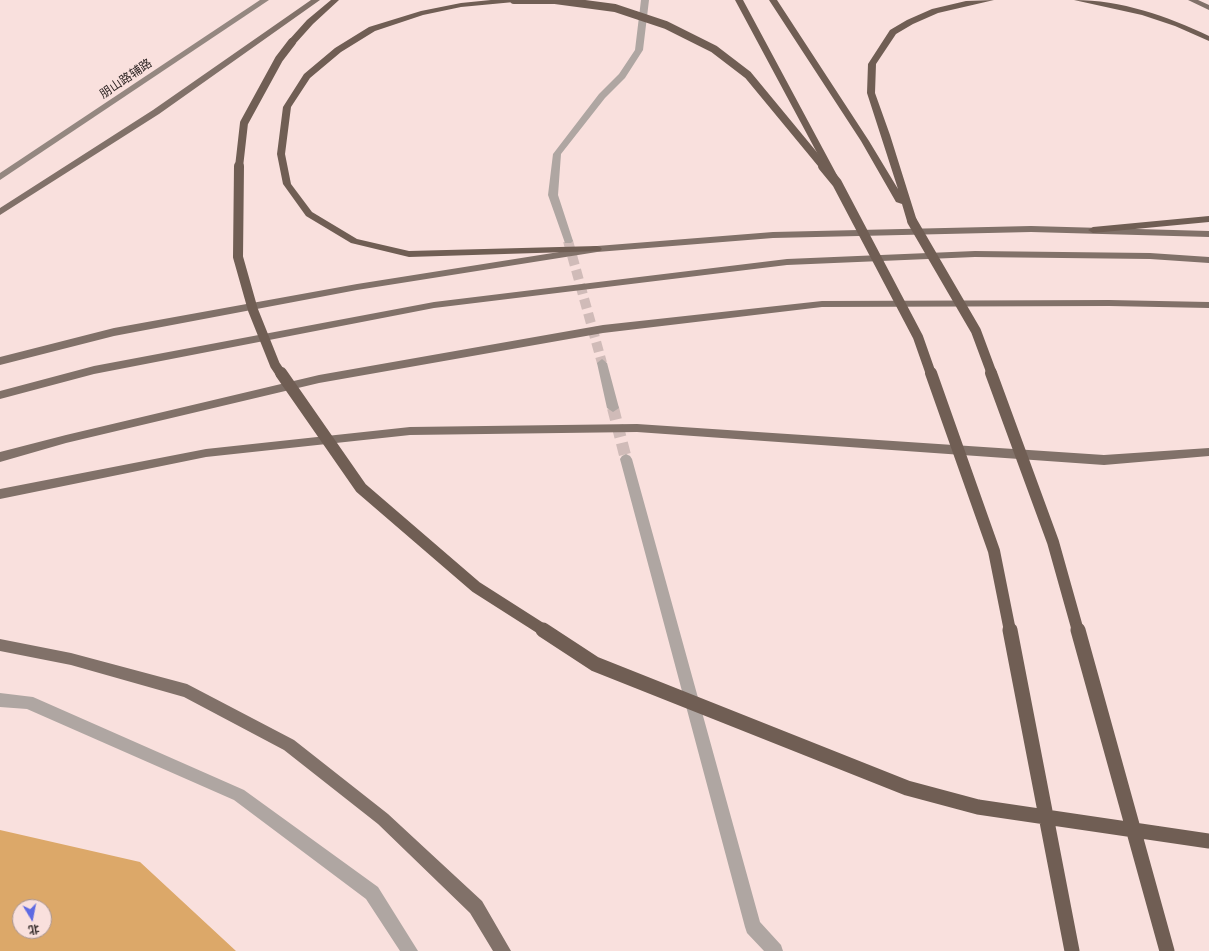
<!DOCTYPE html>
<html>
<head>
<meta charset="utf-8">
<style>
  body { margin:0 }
  #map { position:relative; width:1209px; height:951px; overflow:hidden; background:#f9e0dd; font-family:"IBM Plex Sans","Noto Sans SC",sans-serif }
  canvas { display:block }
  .north { position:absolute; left:12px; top:899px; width:40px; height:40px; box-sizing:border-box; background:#f9e0dd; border:1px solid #a89593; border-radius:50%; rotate:170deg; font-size:11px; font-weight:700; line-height:16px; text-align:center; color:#2e2524 }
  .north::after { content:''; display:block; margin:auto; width:14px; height:18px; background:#5e6ae2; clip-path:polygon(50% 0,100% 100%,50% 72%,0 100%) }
</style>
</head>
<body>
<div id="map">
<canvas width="1209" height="951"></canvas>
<div class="north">北</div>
</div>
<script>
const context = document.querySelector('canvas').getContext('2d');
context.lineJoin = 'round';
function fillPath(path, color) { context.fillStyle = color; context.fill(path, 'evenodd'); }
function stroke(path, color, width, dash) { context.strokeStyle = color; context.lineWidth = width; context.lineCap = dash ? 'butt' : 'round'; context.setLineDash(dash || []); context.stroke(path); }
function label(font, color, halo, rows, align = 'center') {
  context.font = font + ' "IBM Plex Sans","Noto Sans SC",sans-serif'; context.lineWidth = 3; context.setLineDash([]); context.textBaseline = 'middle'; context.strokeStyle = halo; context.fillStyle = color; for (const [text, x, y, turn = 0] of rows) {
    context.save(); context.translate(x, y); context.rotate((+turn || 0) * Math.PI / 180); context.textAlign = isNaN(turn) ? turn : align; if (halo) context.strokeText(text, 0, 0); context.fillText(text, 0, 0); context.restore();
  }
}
const forest = new Path2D(`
  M 0,830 L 140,862 L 236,951 L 0,951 ZM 20,907 L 44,907 L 44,931 L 20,931 Z`);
const streetTunnelFar1 = new Path2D(`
  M 568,241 L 602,363`);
const streetTunnel = new Path2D(`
  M 613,408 L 626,459`);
const street = new Path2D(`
  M 641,0 L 649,0 L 643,50 L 625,78 L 605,98 L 561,154 L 558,195 L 573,241 L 571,243 L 565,243 L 548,195 L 553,154 L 599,94 L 619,74 L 635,50 Z
  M 602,359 L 607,363 L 619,408 L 613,412 L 607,408 L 597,363 Z
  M 626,454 L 630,456 L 632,459 L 760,922 L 781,945 L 783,951 L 764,951 L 747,933 L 745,927 L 620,459 L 622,456 Z
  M 0,693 L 33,697 L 244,790 L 378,887 L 418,951 L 400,951 L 366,899 L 234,800 L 27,709 L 0,707 Z`);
const secondary = new Path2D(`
  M 260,0 L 269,0 L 0,180 L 0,173 Z`);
const primary = new Path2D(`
  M 311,0 L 320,0 L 159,114 L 0,215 L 0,208 L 153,110 Z
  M 1188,0 L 1198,0 L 1209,5 L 1209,10 Z
  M 1031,226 L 1209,231 L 1209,237 L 1031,232 L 773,238 L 597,252 L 357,290 L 114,336 L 0,365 L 0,357 L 114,328 L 357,284 L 597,246 L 773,232 Z
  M 975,251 L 1150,253 L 1209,257 L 1209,263 L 1150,259 L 975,257 L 787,265 L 434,308 L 94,374 L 0,399 L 0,391 L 94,366 L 434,302 L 787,259 Z
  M 1109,300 L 1209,302 L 1209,308 L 1109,306 L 822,307 L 603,333 L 319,383 L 66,443 L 0,462 L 0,452 L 66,435 L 319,375 L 603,325 L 822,301 Z
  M 637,424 L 1104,455 L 1209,448 L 1209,456 L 1104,465 L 637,432 L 410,435 L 206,457 L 0,499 L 0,489 L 206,449 L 410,427 Z
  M 0,639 L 71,653 L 187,684 L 294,740 L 388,814 L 482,901 L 511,951 L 493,951 L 470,913 L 378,824 L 284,750 L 184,697 L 71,665 L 0,651 Z`);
const highway = new Path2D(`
  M 331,0 L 339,0 L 313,24 L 295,44 L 289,44 L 289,40 L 307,20 Z
  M 491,0 L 518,0 L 514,2 L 461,7 L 423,15 L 375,31 L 341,52 L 310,78 L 291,107 L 285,154 L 291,184 L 312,212 L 357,239 L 409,251 L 597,246 L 600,247 L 602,249 L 600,251 L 409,257 L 351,243 L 306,216 L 283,184 L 277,154 L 283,107 L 304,74 L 335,48 L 369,27 L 421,11 L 461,3 Z
  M 735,0 L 743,0 L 838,177 L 837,179 L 831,179 L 830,177 Z
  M 769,0 L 777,0 L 869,141 L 898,189 L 867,93 L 868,64 L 890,30 L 907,20 L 932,9 L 966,1 L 994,0 L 938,13 L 913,24 L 896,34 L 876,64 L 875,93 L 890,135 L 917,221 L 915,223 L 909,223 L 907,221 L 902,204 L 896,202 L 861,141 Z
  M 1074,0 C 1121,0 1167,16 1209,36 L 1209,41 L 1175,26 L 1142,15 Z
  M 1209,216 L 1209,222 L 1093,233 L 1088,230 L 1093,227 Z`);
const highwayBridgeFar3 = new Path2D(`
  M 514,0 L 555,0 L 615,8 L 666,25 L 714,49 L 748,75 L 824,167
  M 239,167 L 244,123 L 279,59 L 292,42`);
const highwayBridgeFar2 = new Path2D(`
  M 239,166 L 238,257 L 253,310 L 275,365 L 281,374
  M 823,166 L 837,183 L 918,337 L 931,374
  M 912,221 L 976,331 L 992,374`);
const highwayBridgeFar1 = new Path2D(`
  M 281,373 L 361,488 L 476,587 L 545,631
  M 931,373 L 994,551 L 1010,631
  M 991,373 L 1053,542 L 1078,631`);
const highwayBridge = new Path2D(`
  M 543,630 L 595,664 L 907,788 L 978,807 L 1209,841
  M 1010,630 L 1072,951
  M 1078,630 L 1167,951`);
const farStreetnames = [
  ["朋山路辅路",126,79,-34]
];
fillPath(forest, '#dca869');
stroke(streetTunnelFar1, '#d0bbb8', 10, [10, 5]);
stroke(streetTunnel, '#d0bbb8', 12, [12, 6]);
fillPath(street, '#afa6a2');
fillPath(secondary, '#948780');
fillPath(primary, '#817169');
fillPath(highway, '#705e54');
stroke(highwayBridgeFar3, '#705e54', 8);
stroke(highwayBridgeFar2, '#705e54', 10);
stroke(highwayBridgeFar1, '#705e54', 12);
stroke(highwayBridge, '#705e54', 15);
label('12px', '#2e2524', '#f9e0dd', farStreetnames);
</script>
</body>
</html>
